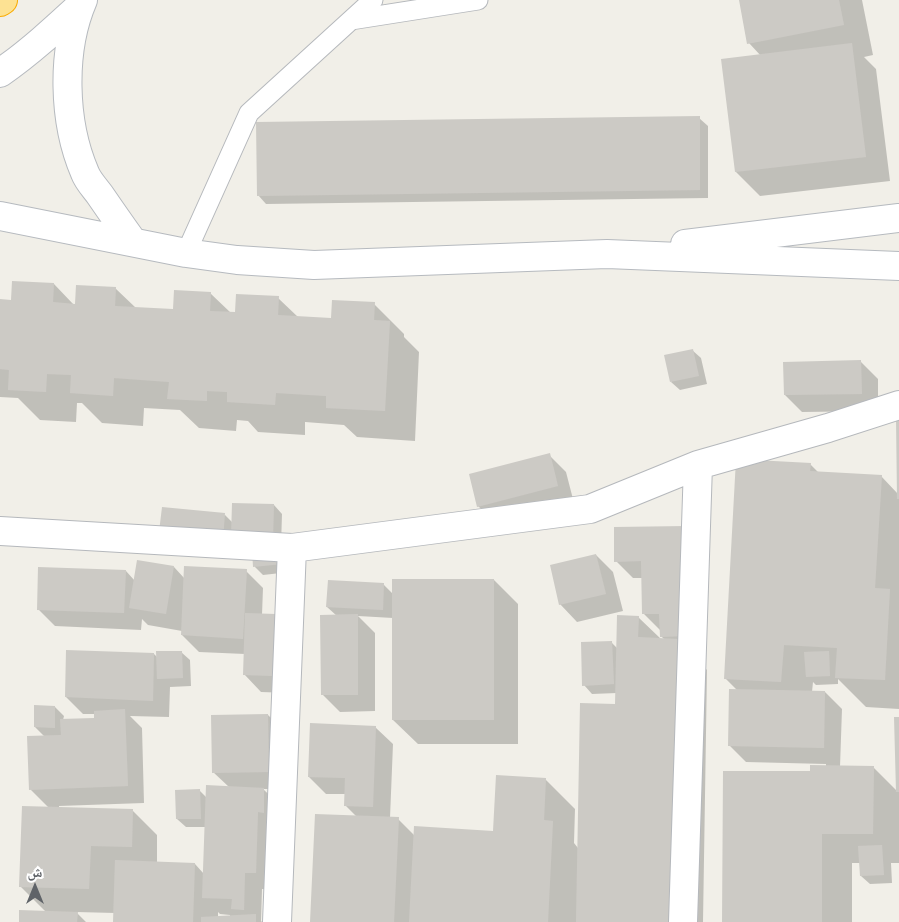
<!DOCTYPE html>
<html>
<head>
<meta charset="utf-8">
<style>
  body { margin:0 }
  #map { position:relative; width:899px; height:922px; overflow:hidden; background:#f1efe8; font-family:Barlow,"Noto Naskh Arabic",sans-serif }
  canvas { display:block }
  .north { position:absolute; left:10px; top:862px; width:50px; height:50px; -webkit-text-stroke:4px #fff; paint-order:stroke; rotate:0deg; font-size:14px; font-weight:700; line-height:20px; text-align:center; color:#5f6368 }
  .north::after { content:''; display:block; margin:auto; width:18px; height:22px; background:#5f6368; clip-path:polygon(50% 0,100% 100%,50% 72%,0 100%) }
</style>
</head>
<body>
<div id="map">
<canvas width="899" height="922"></canvas>
<div class="north">ش</div>
</div>
<script>
const context = document.querySelector('canvas').getContext('2d');
context.lineJoin = 'round';
function fillPath(path, color) { context.fillStyle = color; context.fill(path, 'evenodd'); }
function stroke(path, color, width, dash) { context.strokeStyle = color; context.lineWidth = width; context.lineCap = dash ? 'butt' : 'round'; context.setLineDash(dash || []); context.stroke(path); }
const shadow = new Path2D(`
  M 740,0 L 862,0 L 873,55 L 864,57 L 876,69 L 890,181 L 760,196 L 736,172 L 722,60 L 761,56 L 749,43 Z
  M 699,118 L 708,126 L 708,198 L 266,204 L 258,195 Z
  M 54,284 L 74,305 L 115,288 L 136,308 L 174,310 L 210,293 L 231,313 L 236,314 L 278,298 L 298,317 L 333,319 L 374,304 L 404,334 L 404,337 L 419,352 L 415,441 L 357,437 L 344,425 L 305,422 L 305,435 L 258,432 L 248,421 L 237,420 L 236,431 L 199,428 L 180,410 L 144,408 L 143,426 L 102,423 L 82,403 L 77,403 L 76,422 L 40,420 L 18,398 L 0,397 L 0,300 L 12,301 Z
  M 692,350 L 701,358 L 707,384 L 680,390 L 671,382 Z
  M 861,362 L 878,379 L 878,411 L 802,412 L 785,395 Z
  M 899,420 L 899,709 L 866,707 L 838,679 L 838,684 L 816,685 L 813,682 L 812,692 L 825,692 L 842,709 L 840,767 L 873,767 L 897,791 L 899,718 L 899,863 L 891,863 L 892,883 L 870,884 L 861,876 L 861,863 L 852,863 L 852,922 L 723,922 L 811,772 L 826,767 L 826,764 L 746,762 L 729,745 L 737,690 L 725,678 L 810,464 L 819,473 L 881,476 L 898,494 Z
  M 549,455 L 566,472 L 574,503 L 496,523 L 478,506 Z
  M 274,505 L 282,514 L 281,546 L 169,540 L 225,515 L 232,522 Z
  M 685,527 L 691,653 L 707,670 L 703,922 L 312,922 L 357,817 L 345,805 L 345,794 L 326,794 L 309,777 L 375,727 L 393,744 L 390,818 L 398,819 L 414,835 L 494,832 L 545,779 L 575,809 L 574,843 L 578,848 L 617,705 L 617,693 L 592,694 L 584,685 L 612,643 L 618,649 L 638,617 L 661,639 L 664,639 L 661,636 L 661,631 L 644,614 L 643,578 L 633,578 L 616,561 Z
  M 280,548 L 290,572 L 263,575 L 255,567 L 253,551 Z
  M 596,555 L 613,572 L 623,611 L 577,622 L 560,604 Z
  M 174,567 L 185,579 L 246,571 L 263,588 L 262,615 L 290,693 L 261,692 L 244,674 L 245,654 L 199,652 L 182,635 L 182,631 L 148,625 L 142,619 L 141,630 L 55,626 L 38,609 L 126,571 L 135,581 Z
  M 494,580 L 518,604 L 518,744 L 418,744 L 393,720 L 393,618 L 358,616 L 375,633 L 375,711 L 340,712 L 323,695 L 337,616 L 327,607 L 329,581 L 384,585 L 393,594 Z
  M 181,652 L 190,660 L 191,686 L 170,687 L 169,717 L 130,716 L 142,728 L 144,803 L 59,806 L 59,809 L 133,811 L 157,835 L 157,863 L 195,864 L 204,874 L 206,827 L 186,827 L 177,819 L 199,790 L 207,798 L 229,787 L 213,772 L 268,715 L 285,732 L 286,789 L 263,789 L 281,806 L 272,890 L 262,889 L 261,921 L 262,922 L 115,922 L 115,913 L 76,912 L 86,922 L 20,922 L 46,912 L 20,886 L 49,808 L 31,790 L 45,737 L 35,727 L 55,707 L 64,716 L 63,720 L 95,719 L 95,714 L 83,714 L 66,697 L 154,654 L 158,658 ZM 218,912 L 220,914 L 230,915 L 230,917 L 218,917 Z`);
const building = new Path2D(`
  M 739,0 L 839,0 L 844,25 L 747,44 Z
  M 852,43 L 866,157 L 735,172 L 721,59 Z
  M 700,116 L 700,190 L 257,196 L 256,122 Z
  M 12,281 L 54,283 L 53,302 L 75,304 L 76,285 L 116,287 L 115,306 L 173,309 L 174,290 L 211,292 L 210,311 L 235,312 L 236,294 L 279,296 L 278,315 L 331,318 L 332,300 L 375,302 L 374,320 L 390,321 L 385,411 L 326,408 L 326,396 L 276,393 L 275,405 L 227,402 L 227,392 L 207,391 L 207,401 L 167,399 L 169,382 L 114,378 L 113,396 L 70,393 L 71,375 L 47,374 L 46,392 L 8,390 L 9,370 L 0,369 L 0,299 L 11,300 Z
  M 693,349 L 699,376 L 670,382 L 664,355 Z
  M 861,360 L 862,394 L 784,395 L 783,362 Z
  M 896,418 L 899,418 L 899,499 L 897,499 Z
  M 550,453 L 558,486 L 477,507 L 469,474 Z
  M 736,459 L 811,463 L 810,471 L 882,475 L 875,588 L 890,589 L 885,680 L 835,678 L 837,648 L 784,645 L 781,682 L 724,679 Z
  M 232,503 L 274,504 L 273,538 L 231,537 Z
  M 162,507 L 225,513 L 223,539 L 159,532 Z
  M 686,526 L 688,636 L 660,637 L 659,614 L 642,614 L 641,561 L 614,562 L 614,527 Z
  M 280,547 L 282,564 L 253,567 L 252,550 Z
  M 596,554 L 606,594 L 559,605 L 550,565 Z
  M 137,560 L 174,566 L 166,614 L 129,608 Z
  M 184,566 L 247,569 L 243,639 L 181,635 Z
  M 38,567 L 126,570 L 124,613 L 37,610 Z
  M 392,579 L 494,579 L 494,720 L 392,720 Z
  M 328,580 L 384,583 L 383,610 L 326,607 Z
  M 245,613 L 276,614 L 273,676 L 243,675 Z
  M 358,614 L 358,695 L 321,695 L 320,615 Z
  M 617,615 L 639,616 L 638,637 L 678,639 L 672,922 L 576,922 L 580,703 L 615,704 Z
  M 612,641 L 614,684 L 582,686 L 581,642 Z
  M 66,650 L 154,653 L 153,701 L 65,697 Z
  M 156,651 L 182,651 L 183,678 L 157,679 Z
  M 829,651 L 830,676 L 806,677 L 804,652 Z
  M 729,689 L 825,691 L 824,748 L 728,746 Z
  M 34,705 L 55,706 L 55,728 L 34,727 Z
  M 125,709 L 128,786 L 29,790 L 27,736 L 61,735 L 60,719 L 94,718 L 94,711 Z
  M 268,714 L 269,772 L 212,773 L 211,715 Z
  M 894,717 L 899,717 L 899,792 L 896,792 Z
  M 310,723 L 376,726 L 373,807 L 344,806 L 345,778 L 308,777 Z
  M 810,765 L 874,766 L 873,834 L 822,834 L 822,922 L 722,922 L 723,771 L 810,771 Z
  M 496,775 L 546,778 L 544,820 L 553,821 L 548,922 L 409,922 L 414,826 L 493,831 Z
  M 206,785 L 264,788 L 264,813 L 258,812 L 256,873 L 245,873 L 244,910 L 231,909 L 232,899 L 202,898 Z
  M 200,789 L 201,819 L 176,819 L 175,790 Z
  M 22,806 L 133,809 L 132,847 L 91,846 L 89,889 L 19,887 Z
  M 315,814 L 399,817 L 394,922 L 310,922 Z
  M 882,845 L 884,875 L 860,876 L 858,846 Z
  M 115,860 L 195,863 L 193,922 L 113,922 Z
  M 19,910 L 78,912 L 77,922 L 19,922 Z
  M 256,914 L 256,922 L 201,922 L 201,917 Z`);
const lane = new Path2D(`
  M 351,20 L 478,0
  M 186,253 L 249,113 L 373,0`);
const street = new Path2D(`
  M 0,531 L 292,548 L 590,509 L 698,465 L 828,428 L 899,405
  M 277,922 L 292,548
  M 683,922 L 698,465`);
const secondary = new Path2D(`
  M 83,0 C 61,51 63,122 85,173 C 88,181 95,188 100,195 C 111,211 122,227 133,242
  M 0,73 C 29,53 55,29 81,5
  M 0,216 L 186,253 L 237,260 L 314,265 L 607,254 L 899,266
  M 685,244 L 899,218`);
const highway = new Path2D(`
  M 0,2 L 3,0`);
fillPath(shadow, '#0003');
fillPath(building, '#cccac5');
stroke(lane, '#b5b8bc', 21);
stroke(street, '#b5b8bc', 30);
stroke(secondary, '#b6babf', 30);
stroke(highway, '#f9ab00', 30);
stroke(lane, '#fff', 19);
stroke(street, '#fff', 28);
stroke(secondary, '#fff', 28);
stroke(highway, '#fde293', 28);
</script>
</body>
</html>
